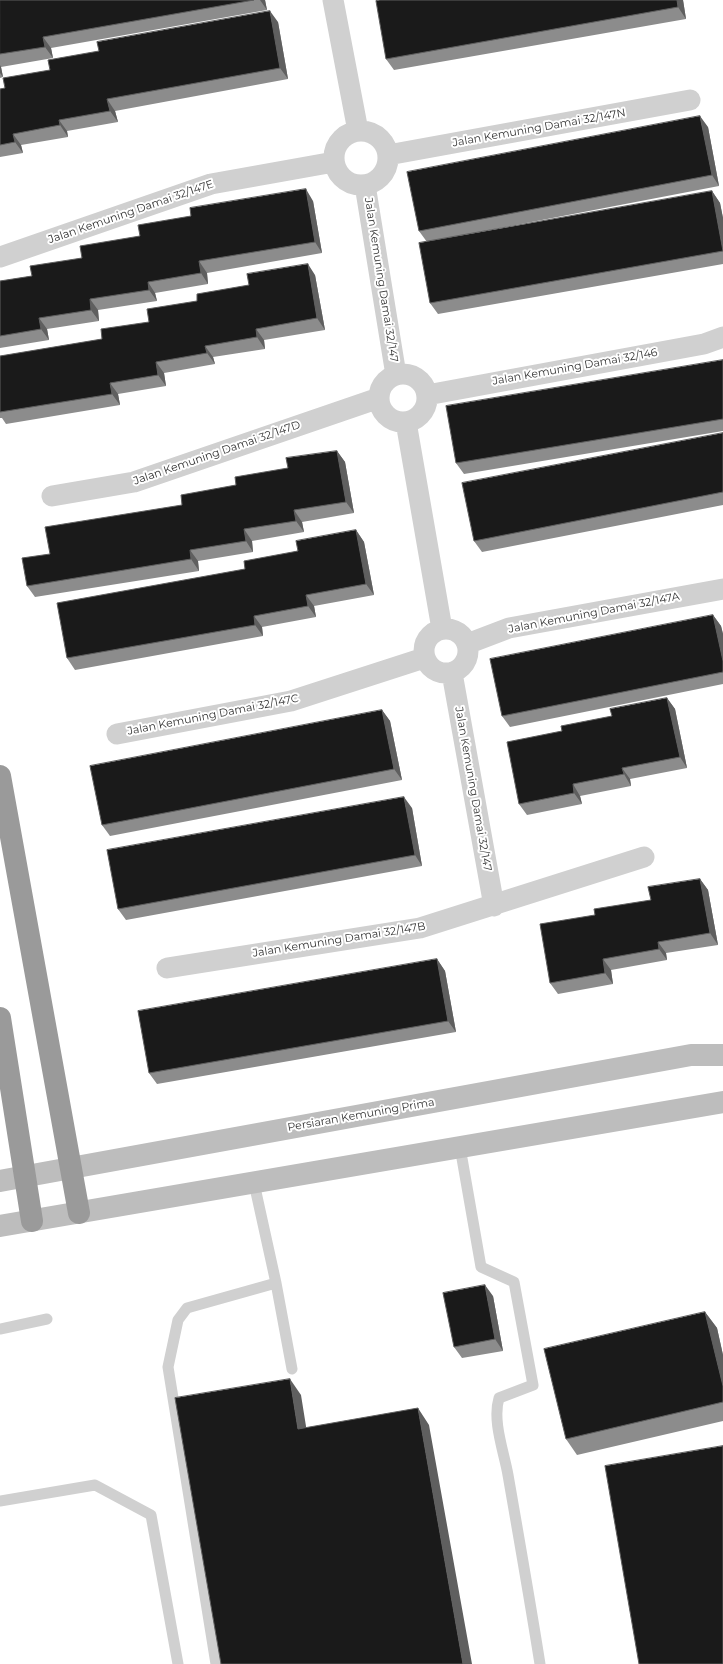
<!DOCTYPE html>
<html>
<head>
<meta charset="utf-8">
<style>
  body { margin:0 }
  canvas { display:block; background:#fff }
</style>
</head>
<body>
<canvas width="723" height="1664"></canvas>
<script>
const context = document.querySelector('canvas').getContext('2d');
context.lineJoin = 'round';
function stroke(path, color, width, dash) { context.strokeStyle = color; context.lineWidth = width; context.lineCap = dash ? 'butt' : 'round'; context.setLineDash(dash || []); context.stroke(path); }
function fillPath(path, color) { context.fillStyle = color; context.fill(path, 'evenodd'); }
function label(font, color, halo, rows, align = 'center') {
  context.font = font + ' Montserrat,sans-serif'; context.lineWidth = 4; context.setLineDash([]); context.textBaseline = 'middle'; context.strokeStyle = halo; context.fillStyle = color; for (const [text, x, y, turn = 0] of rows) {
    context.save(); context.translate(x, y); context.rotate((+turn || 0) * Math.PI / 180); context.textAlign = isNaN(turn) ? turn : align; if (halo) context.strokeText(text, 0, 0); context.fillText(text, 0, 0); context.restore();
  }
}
const lane = new Path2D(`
  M 460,1147 L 481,1267 L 514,1282 L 533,1385 L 499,1398 C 492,1421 504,1452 508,1475 C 519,1538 530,1601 540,1664
  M 276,1283 L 292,1369
  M 0,1329 L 47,1319
  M 0,1501 L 95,1485 L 151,1515 L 178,1664
  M 216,1664 L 168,1367 L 178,1320 L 187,1308 L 276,1283 L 254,1183`);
const street = new Path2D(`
  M 333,0 L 358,131
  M334 158a27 27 0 1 1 54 0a27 27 0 1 1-54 0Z
  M 388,155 L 690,100
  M 365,185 L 396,375
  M 0,257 L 211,184 L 334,162
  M379 398a24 24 0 1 1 48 0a24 24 0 1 1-48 0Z
  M 427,395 L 704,344 L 723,337
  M 406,422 L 442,629
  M 52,496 L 134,482 L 379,398
  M424 651a22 22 0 1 1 44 0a22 22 0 1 1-44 0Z
  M 467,644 L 509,628 L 723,589
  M 452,673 L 494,906
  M 117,734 L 291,701 L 424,658
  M 167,968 L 420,928 L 644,857`);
const secondary = new Path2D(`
  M 0,1181 L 691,1055 L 723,1055
  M 0,1226 L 723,1102`);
const highway = new Path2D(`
  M 0,776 L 79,1213
  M 0,1018 L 32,1221`);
const wall = new Path2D(`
  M 0,0 L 265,0 L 267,10 L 51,48 L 53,58 L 1,67 L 3,77 L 0,78 Z
  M 380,0 L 683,0 L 686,19 L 394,70 L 386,59 Z
  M 278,22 L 288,79 L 115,111 L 118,122 L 67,131 L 68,137 L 21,145 L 23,153 L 0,157 L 0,89 L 5,88 L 50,70 Z
  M 708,127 L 719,186 L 443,239 L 712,191 L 720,203 L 723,218 L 723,264 L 438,314 L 430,303 L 427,242 L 419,231 Z
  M 313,201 L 322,253 L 207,273 L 208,284 L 155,293 L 157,301 L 98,310 L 99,321 L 47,329 L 49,340 L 0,348 L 0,281 L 32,276 L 140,236 Z
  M 315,275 L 325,330 L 264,340 L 265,349 L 213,357 L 215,364 L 164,373 L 166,386 L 118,394 L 120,405 L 6,424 L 2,418 L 0,418 L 0,356 L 102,339 L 149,322 L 197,301 Z
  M 723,360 L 723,431 L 464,474 L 456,463 Z
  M 723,433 L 723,505 L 482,552 L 474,541 Z
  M 337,451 L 345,462 L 354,513 L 302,522 L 304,532 L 252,541 L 253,552 L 198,561 L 199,571 L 35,597 L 27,586 L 50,554 L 182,505 Z
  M 356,530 L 364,542 L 374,595 L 314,606 L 316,617 L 262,627 L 263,636 L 75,670 L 67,658 L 245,569 Z
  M 713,615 L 721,626 L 723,634 L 723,684 L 510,727 L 502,716 Z
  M 667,698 L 675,709 L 687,768 L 630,779 L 631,786 L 580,796 L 582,804 L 527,815 L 519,804 L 612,716 Z
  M 382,710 L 390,721 L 402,780 L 110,836 L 102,825 Z
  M 412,808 L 422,866 L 126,920 L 118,909 Z
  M 700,879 L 708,890 L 718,945 L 666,953 L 667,960 L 611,970 L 613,984 L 558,994 L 550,983 L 595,915 L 651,900 Z
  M 437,959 L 445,971 L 456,1032 L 157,1084 L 149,1073 Z
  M 493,1296 L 503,1351 L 462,1358 L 454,1347 Z
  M 705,1312 L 717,1328 L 723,1355 L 723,1421 L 577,1455 L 566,1439 Z`);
const shadedWall = new Path2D(`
  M 260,0 L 265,0 L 267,10 Z
  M 677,0 L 683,0 L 686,19 L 678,7 Z
  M 270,11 L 278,22 L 288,79 L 280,68 Z
  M 43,37 L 51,48 L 53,58 L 45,47 Z
  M 0,65 L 1,67 L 3,77 L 0,73 Z
  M 107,99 L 115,111 L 118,122 L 110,111 Z
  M 700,116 L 708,127 L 719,186 L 712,175 Z
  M 59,120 L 67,131 L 68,137 L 60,125 Z
  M 13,134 L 21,145 L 23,153 L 15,142 Z
  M 306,189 L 313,201 L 322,253 L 315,242 Z
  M 712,191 L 720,203 L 723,218 L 723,249 Z
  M 199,261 L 207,273 L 208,284 L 201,273 Z
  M 308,264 L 315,275 L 325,330 L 317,318 Z
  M 148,282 L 155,293 L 157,301 L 149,290 Z
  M 90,299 L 98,310 L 99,321 L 91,310 Z
  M 39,318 L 47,329 L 49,340 L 41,329 Z
  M 256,329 L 264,340 L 265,349 L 257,337 Z
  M 205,346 L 213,357 L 215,364 L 207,353 Z
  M 156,362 L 164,373 L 166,386 L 158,375 Z
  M 110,383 L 118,394 L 120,405 L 112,394 Z
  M 337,451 L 345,462 L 354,513 L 346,502 Z
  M 294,510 L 302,522 L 304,532 L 296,521 Z
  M 244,529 L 252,541 L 253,552 L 246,541 Z
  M 356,530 L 364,542 L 374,595 L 366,584 Z
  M 190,550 L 198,561 L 199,571 L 191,559 Z
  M 306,595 L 314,606 L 316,617 L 308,606 Z
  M 713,615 L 721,626 L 723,634 L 723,661 Z
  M 254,616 L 262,627 L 263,636 L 255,625 Z
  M 667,698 L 675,709 L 687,768 L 680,757 Z
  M 382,710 L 390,721 L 402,780 L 394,769 Z
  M 622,768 L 630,779 L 631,786 L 624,774 Z
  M 573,784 L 580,796 L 582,804 L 574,793 Z
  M 404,797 L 412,808 L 422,866 L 415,855 Z
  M 700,879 L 708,890 L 718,945 L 710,933 Z
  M 658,942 L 666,953 L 667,960 L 659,949 Z
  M 437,959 L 445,971 L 456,1032 L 448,1021 Z
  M 603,959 L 611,970 L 613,984 L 605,973 Z
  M 485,1285 L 493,1296 L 503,1351 L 495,1339 Z
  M 705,1312 L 717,1328 L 723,1355 L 723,1386 Z
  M 290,1379 L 301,1395 L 309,1445 L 298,1429 Z
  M 418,1408 L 429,1425 L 472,1664 L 463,1664 Z`);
const building = new Path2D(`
  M 0,0 L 254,0 L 43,37 L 45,47 L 0,54 Z
  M 380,0 L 677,0 L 678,7 L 386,59 L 376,1 Z
  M 270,11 L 280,68 L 107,99 L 110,111 L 59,120 L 60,125 L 13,134 L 15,142 L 0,145 L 0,89 L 5,88 L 3,78 L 50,70 L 48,60 L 99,51 L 97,42 Z
  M 700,116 L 712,175 L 419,231 L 407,172 Z
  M 306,189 L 315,242 L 199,261 L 201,273 L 148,282 L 149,290 L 90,299 L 91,310 L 39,318 L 41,329 L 0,336 L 0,281 L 32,276 L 30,266 L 82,258 L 80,246 L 140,236 L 138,225 L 191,216 L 190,208 Z
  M 712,191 L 723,251 L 430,303 L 419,243 Z
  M 308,264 L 317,318 L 256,329 L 257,337 L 205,346 L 207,353 L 156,362 L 158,375 L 110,383 L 112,394 L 0,412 L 0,356 L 102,339 L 101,329 L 149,322 L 147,309 L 197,301 L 197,294 L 249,285 L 247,274 Z
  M 723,360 L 723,419 L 456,463 L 446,406 Z
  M 723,433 L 723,492 L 474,541 L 462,483 Z
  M 337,451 L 346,502 L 294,510 L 296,521 L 244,529 L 246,541 L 190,550 L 191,559 L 27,586 L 22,558 L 50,554 L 45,527 L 182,505 L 181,495 L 236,485 L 235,477 L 288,468 L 286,458 Z
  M 356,530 L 366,584 L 306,595 L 308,606 L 254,616 L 255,625 L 67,658 L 57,603 L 245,569 L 244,561 L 298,551 L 296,541 Z
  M 713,615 L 723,661 L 723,672 L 502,716 L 490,659 Z
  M 667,698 L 680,757 L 622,768 L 624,774 L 573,784 L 574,793 L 519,804 L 507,742 L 562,731 L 561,726 L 612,716 L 610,709 Z
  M 382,710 L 394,769 L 102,825 L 90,766 Z
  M 404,797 L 415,855 L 118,909 L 107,850 Z
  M 700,879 L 710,933 L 658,942 L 659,949 L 603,959 L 605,973 L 550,983 L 540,924 L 595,915 L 594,909 L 651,900 L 648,887 Z
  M 437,959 L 448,1021 L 149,1073 L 138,1011 Z
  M 485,1285 L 495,1339 L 454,1347 L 443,1293 Z
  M 705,1312 L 723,1386 L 723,1402 L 566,1439 L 544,1349 Z
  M 290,1379 L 298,1429 L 418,1408 L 463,1664 L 221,1664 L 175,1398 Z
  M 723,1446 L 723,1664 L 639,1664 L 605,1466 Z`);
const streetNames = [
  ["Jalan Kemuning Damai 32/147N",539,128,-10],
  ["Jalan Kemuning Damai 32/147E",131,212,-19],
  ["Jalan Kemuning Damai 32/147",381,280,81],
  ["Jalan Kemuning Damai 32/146",575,367,-10],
  ["Jalan Kemuning Damai 32/147D",217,453,-19],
  ["Jalan Kemuning Damai 32/147A",594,613,-11],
  ["Jalan Kemuning Damai 32/147C",213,715,-11],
  ["Jalan Kemuning Damai 32/147",473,789,80],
  ["Jalan Kemuning Damai 32/147B",339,940,-9],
  ["Persiaran Kemuning Prima",361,1115,-10]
];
stroke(lane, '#d0d0d0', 11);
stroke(street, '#d0d0d0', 21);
stroke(secondary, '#bdbdbd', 22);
stroke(highway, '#9a9a9a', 22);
fillPath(wall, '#8c8c8c');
fillPath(shadedWall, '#5f5f5f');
fillPath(building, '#1a1a1a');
stroke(building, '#5f5f5f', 1);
label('11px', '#333', '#fff', streetNames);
</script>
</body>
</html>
